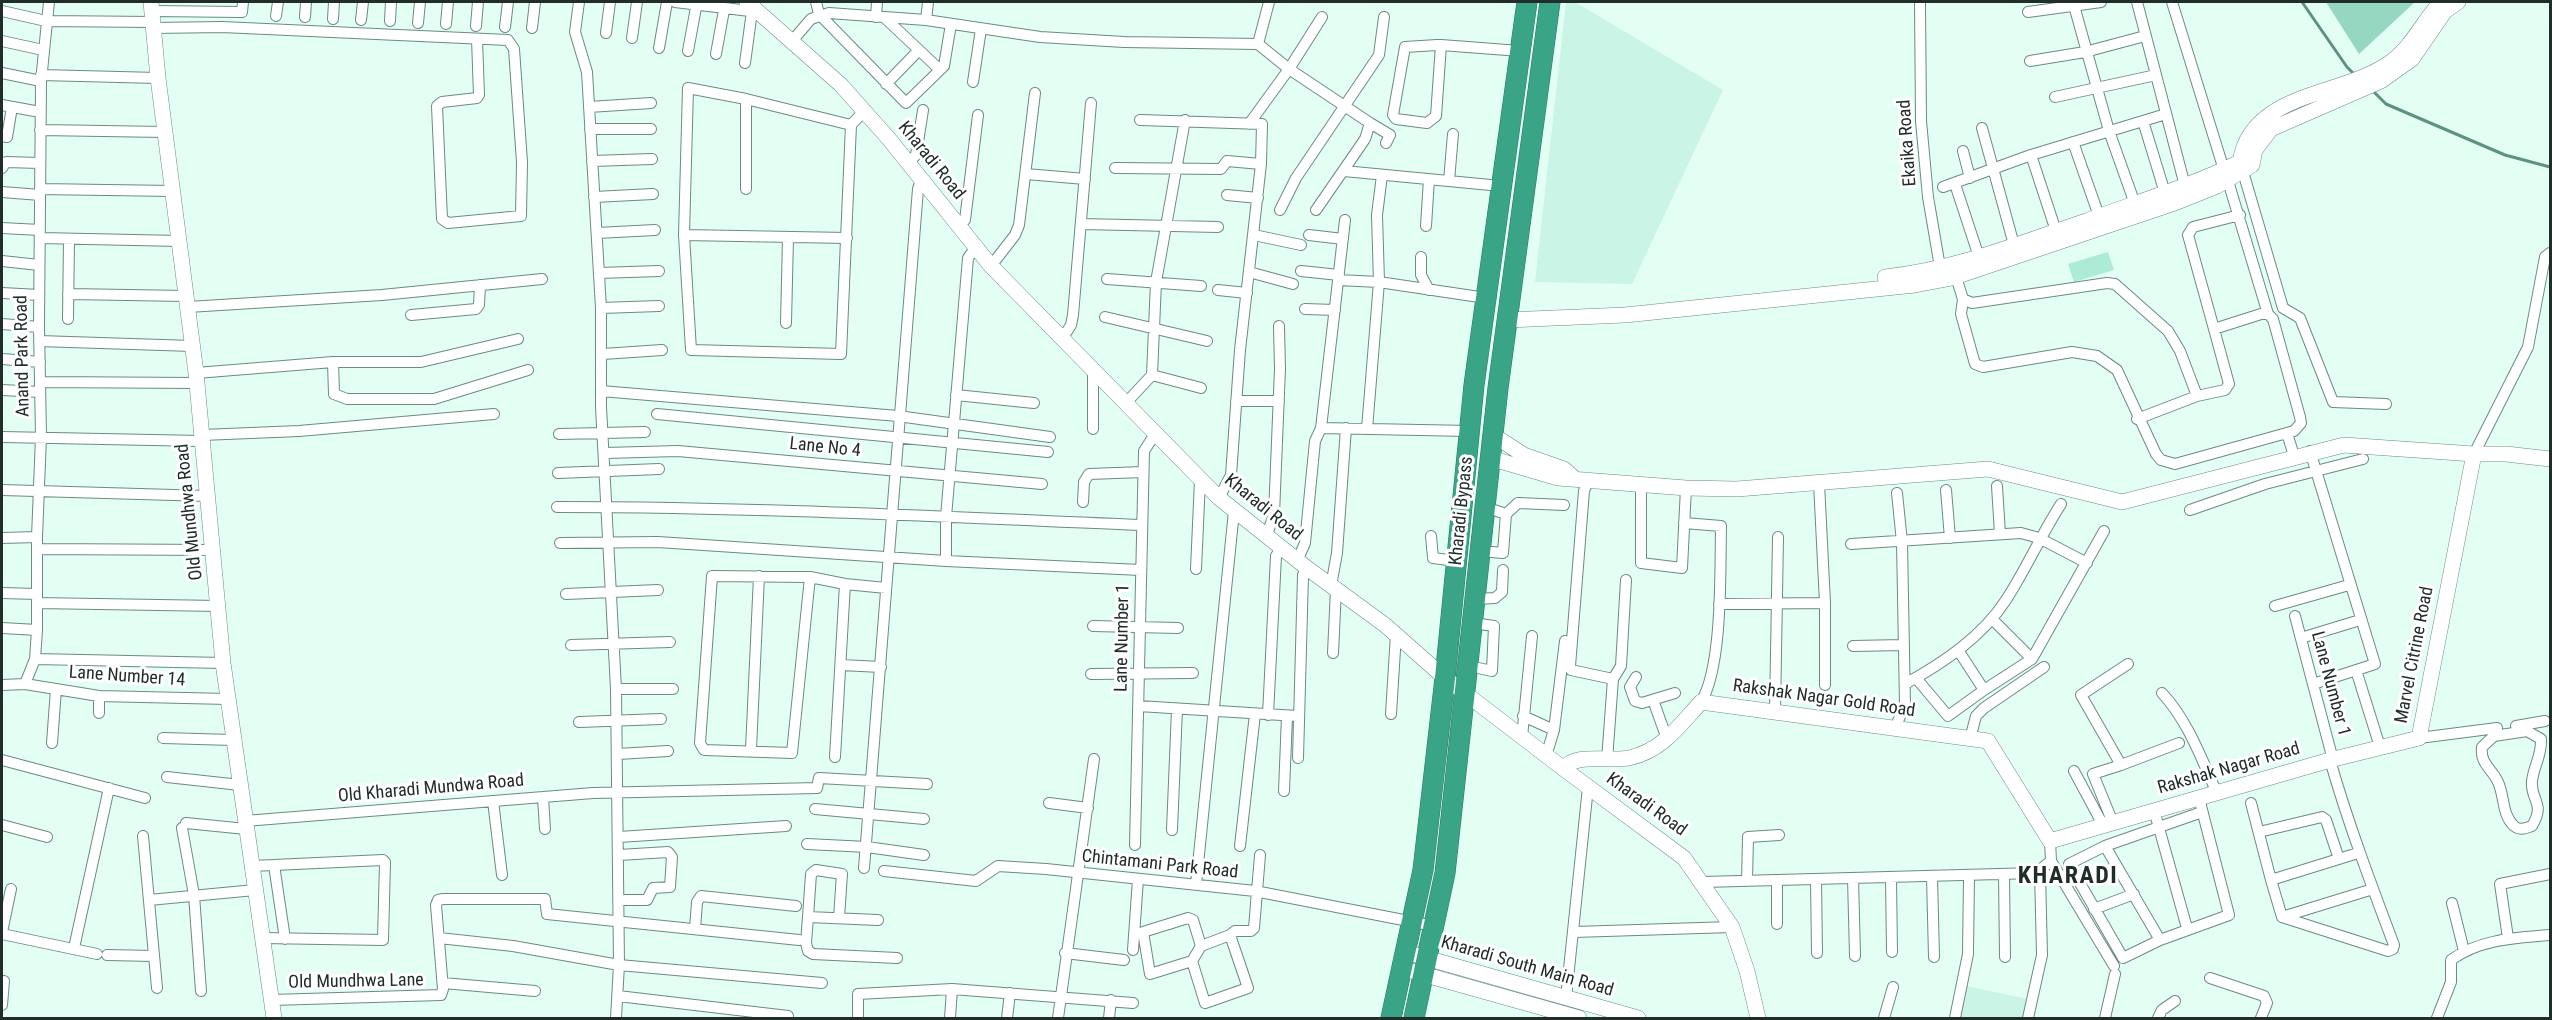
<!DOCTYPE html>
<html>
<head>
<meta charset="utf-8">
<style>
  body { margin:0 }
  #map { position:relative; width:2552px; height:1020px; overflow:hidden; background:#e3fff4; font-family:"Roboto Condensed",sans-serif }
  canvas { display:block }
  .frame { position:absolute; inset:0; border:3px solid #202d29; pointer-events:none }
</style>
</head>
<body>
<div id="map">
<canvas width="2552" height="1020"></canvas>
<div class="frame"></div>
</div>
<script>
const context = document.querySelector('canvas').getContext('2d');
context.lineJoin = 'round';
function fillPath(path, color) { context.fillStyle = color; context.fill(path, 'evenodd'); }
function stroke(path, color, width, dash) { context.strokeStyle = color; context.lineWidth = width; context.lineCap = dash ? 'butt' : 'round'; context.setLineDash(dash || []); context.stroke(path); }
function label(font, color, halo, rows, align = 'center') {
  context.font = font + ' "Roboto Condensed",sans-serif'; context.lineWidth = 6; context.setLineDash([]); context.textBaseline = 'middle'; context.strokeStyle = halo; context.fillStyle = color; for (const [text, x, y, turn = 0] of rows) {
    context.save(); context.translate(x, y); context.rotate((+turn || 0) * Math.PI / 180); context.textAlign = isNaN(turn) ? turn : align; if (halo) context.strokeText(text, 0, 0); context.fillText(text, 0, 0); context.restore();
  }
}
const built = new Path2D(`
  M 1566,2 L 1575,2 L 1723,90 L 1632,284 L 1535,282 Z
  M 1966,986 L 2028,999 L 2024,1018 L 1957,1018 Z`);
const green = new Path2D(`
  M 2108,252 L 2114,270 L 2074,282 L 2068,264 Z`);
const forest = new Path2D(`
  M 2326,2 L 2415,2 L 2359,54 Z`);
const stream = new Path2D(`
  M 2302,2 L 2347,67 L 2354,74
  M 2372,90 L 2386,104 L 2505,155 L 2550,167`);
const street = new Path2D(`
  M 579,2 L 575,32 L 587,72 L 601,308 L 601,407 L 616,689 L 619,965 L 616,1018
  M 675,2 L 758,12
  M 816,2 L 819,14 L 906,103 L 943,67
  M 1920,2 L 1921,121 L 1928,197 L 1941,273
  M 2073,2 L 2109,131 L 2135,204
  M 2137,2 L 2185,186
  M 2172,2 L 2224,170
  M 2,11 L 46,21 L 153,22
  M 152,11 L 242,12 L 243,2
  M 2028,12 L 2101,2
  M 276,16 L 278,2
  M 305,17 L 306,2
  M 876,17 L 877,2
  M 885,18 L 938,68 L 944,66 L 951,24
  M 333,19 L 334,2
  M 361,20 L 363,2
  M 926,20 L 928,2
  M 390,21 L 391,2
  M 418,23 L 420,2
  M 446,24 L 448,2
  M 476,26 L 478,2
  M 505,27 L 508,2
  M 154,28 L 222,27 L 508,40 L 514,49 L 522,162 L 521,216 L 448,223 L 442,219 L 437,106 L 442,102 L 477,98 L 479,95 L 477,39
  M 532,28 L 535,2
  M 606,33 L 610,2
  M 632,38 L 637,2
  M 2,41 L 43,50
  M 792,41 L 811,19 L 829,13 L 926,20 L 1040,37 L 1124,42 L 1258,44 L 1289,69 L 1370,123 L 1365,139 L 1316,210
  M 1258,44 L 1269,2
  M 1441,45 L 1436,116 L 1427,123 L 1396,119 L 1393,115 L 1405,47 L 1437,45 L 1441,45 L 1520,51
  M 659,48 L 667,2
  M 688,51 L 697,2
  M 716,54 L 724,10
  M 2030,61 L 2085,52 L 2145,36
  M 745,63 L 752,11
  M 2,73 L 41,81
  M 41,75 L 158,78
  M 973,82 L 981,29
  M 886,84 L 919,50
  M 2055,97 L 2156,75
  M 746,99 L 746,189
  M 2,105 L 40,112
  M 589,107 L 651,103
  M 1140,120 L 1262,124 L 1261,164 L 1240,350 L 1231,475 L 1219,498
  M 2143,121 L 2165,193
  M 1370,123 L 1390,135 L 1386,143
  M 1249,124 L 1289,69 L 1322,17
  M 851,125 L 746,99 L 688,88 L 684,235 L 691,350 L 841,354 L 851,125 L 865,110
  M 1982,128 L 2014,245
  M 590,129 L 651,129
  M 40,130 L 165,132
  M 2,136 L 7,137 L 12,107
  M 2073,142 L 2099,216
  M 1963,151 L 1970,178
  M 2031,155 L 2056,231
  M 592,161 L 652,159
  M 908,163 L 916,155 L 923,110
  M 2241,165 L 2283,308 L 2300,318 L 2333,402 L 2386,404
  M 2,168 L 6,162 L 40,163
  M 1115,168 L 1221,169 L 1227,161 L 1261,164
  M 1344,171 L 1501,186
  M 1026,174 L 1085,179
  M 1449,181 L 1453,134
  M 1955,184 L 1979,257
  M 1943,187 L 2031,155 L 2166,114
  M 40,189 L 173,191
  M 2,192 L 40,195
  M 1227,195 L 1258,198
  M 594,197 L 653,194
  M 1280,210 L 1296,178 L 1379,55 L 1384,17
  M 1081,224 L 1218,227
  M 958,226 L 965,220 L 978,115
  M 1426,226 L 1429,179
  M 2,228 L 40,230
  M 597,233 L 655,230
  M 684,235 L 847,238
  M 1254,235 L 1301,245
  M 1309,235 L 1343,239
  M 40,238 L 180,241
  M 1421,257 L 1421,275 L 1429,290
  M 2,261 L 39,265
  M 991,266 L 1015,235 L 1019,225 L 1035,93
  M 1301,271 L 1339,275
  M 1249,272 L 1293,284
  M 599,273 L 659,271
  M 1956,277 L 1963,299 L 1972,303 L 2107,283 L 2115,284 L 2168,331 L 2180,351 L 2197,396 L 2225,390 L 2229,384 L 2214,329 L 2261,314 L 2268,314
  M 1107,279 L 1201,286
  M 1338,280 L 1379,282 L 1486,298
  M 1218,290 L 1247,293
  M 2,293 L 39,295
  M 68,294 L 186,296
  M 1963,299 L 1961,314 L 1975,364 L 1983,367 L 2072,352 L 2097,356 L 2117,370 L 2156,454 L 2161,460 L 2175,464 L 2294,431 L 2301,423 L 2300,417 L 2273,319 L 2268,314 L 2228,181
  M 188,307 L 382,295 L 542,279
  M 601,308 L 659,306
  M 1305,309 L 1335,310
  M 411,315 L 476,309 L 479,305 L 480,285
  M 1105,317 L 1207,341
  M 68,319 L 69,239
  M 786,323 L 788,238
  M 2,324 L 39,327
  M 2214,329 L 2188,235 L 2193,227 L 2240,215
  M 1062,339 L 1071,325 L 1073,315 L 1091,103
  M 39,341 L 193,346
  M 603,354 L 662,350
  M 2,359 L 40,362
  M 333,362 L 334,394 L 347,399 L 434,399 L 528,370
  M 1093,371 L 1093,429
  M 196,373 L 333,362 L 421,362 L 518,339
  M 1152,375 L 1201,388
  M 40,382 L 197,383
  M 2,390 L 40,392
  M 601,391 L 898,416 L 1050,437
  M 956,395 L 1034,403
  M 1236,401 L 1279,401
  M 1125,404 L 1152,375 L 1156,282 L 1185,120
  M 657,414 L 1048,452
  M 2137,419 L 2197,396
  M 1321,428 L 1469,431
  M 1367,429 L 1379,282 L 1377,215 L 1382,175
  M 2287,433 L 2294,456
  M 559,434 L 645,432
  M 202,435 L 299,431 L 494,414
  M 2,437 L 202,441
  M 2310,451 L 2375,664 L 2313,684
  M 605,453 L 678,451 L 1042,484
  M 2474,454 L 2528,347 L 2545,257 L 2550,253
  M 558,473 L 659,469
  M 1588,481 L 1584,491 L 1570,666 L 1571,670 L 1613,679 L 1607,760
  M 1819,483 L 1825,603 L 1825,685
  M 1641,485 L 1641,563 L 1682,568 L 1686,488
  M 1997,486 L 2000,534
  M 2,490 L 208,496
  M 1946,490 L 1950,538
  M 1083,502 L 1084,482 L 1089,474 L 1143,472
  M 557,507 C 752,507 947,517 1141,525
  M 2190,510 L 2265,484 L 2363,459
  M 1506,514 L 1518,503 L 1564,505
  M 1684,523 L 1721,526 C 1720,569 1723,666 1701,702
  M 1267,535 L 1274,514 L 1280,369 L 1279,326
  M 1431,536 L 1433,558 L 1457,561
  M 2,538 L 37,537
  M 560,543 L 658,542 L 946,561 L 1141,570
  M 1851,544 L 2021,533 L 2039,538 L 2087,563
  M 37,549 L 213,550
  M 1481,551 L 1503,553 L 1506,514 L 1485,507
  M 946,561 L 946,517 L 968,258 L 975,248
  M 1297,561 L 1305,543 L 1315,441 L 1321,428 L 1345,220
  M 1196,569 L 1200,480
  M 810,577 L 792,753 L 704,750 L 700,743 L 712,576 L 810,577 L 845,584 L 886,588
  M 1331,586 L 1337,553 L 1346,428
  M 2,593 L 37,594
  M 566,594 L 658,590
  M 1476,599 L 1495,598 L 1502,592 L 1503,570
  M 37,603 L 219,606
  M 1719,604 L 1825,603
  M 2275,606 L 2349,585
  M 2295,616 L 2333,760
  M 1992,619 L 2032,659
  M 1093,626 L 1178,628
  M 2,628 L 37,630
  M 2301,638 L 2360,620
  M 571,645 L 670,642
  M 1853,646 L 1903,645
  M 1958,650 L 1984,690 L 2032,659 L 2104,531
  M 1333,653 L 1336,589
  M 35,659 L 223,663
  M 841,665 L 881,667
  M 1469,666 L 1492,671 L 1494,626 L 1473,623
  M 2356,670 L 2380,747
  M 1091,674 L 1193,673
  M 1636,677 L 1630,687 L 1635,701 L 1642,703 L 1675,693
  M 1916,678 L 1948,716 L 1984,690
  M 1613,679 L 1621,666 L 1626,580
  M 25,684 L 35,659 L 37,630 L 37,537 L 41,437 L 39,327 L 41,81 L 49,2
  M 1905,684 C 1943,663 1982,637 2006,600 C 2026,569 2041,535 2061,504
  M 2,685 L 25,684 L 99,696 L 228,699
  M 616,689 L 673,689
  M 2162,693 C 2188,721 2201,758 2217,793
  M 1653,700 L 1667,739
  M 1139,706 L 1297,716
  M 1775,712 L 1778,537
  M 99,713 L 99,696
  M 1391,714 L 1396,634
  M 1268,715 L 1276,556 L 1281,548
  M 1523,716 L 1554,730
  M 579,722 L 661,719
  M 2516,726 L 2545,721
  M 1895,728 L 1905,705 L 1902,542 L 1897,493
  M 2492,729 L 2494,736 L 2527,731 L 2541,739 C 2542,755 2534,765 2532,781 C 2530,800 2546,803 2532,826 C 2526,828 2520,831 2514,826 C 2501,814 2505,794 2497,780 C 2490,767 2480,763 2482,747 L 2494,736
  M 1522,737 L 1532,636
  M 163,738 L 233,740
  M 2419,738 L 2497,728
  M 1970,739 L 1976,716 L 1984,708 L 2044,667
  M 52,743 L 56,689
  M 751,749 L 759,576
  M 618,754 L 668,751
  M 1546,756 L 1554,730 L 1565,641
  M 835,757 L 845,584
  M 1298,758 L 1303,575 L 1307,568
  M 2,760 L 145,798
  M 2330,760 C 2348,823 2371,884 2394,945 L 2393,949 L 2388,951 L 2282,917 L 2373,889
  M 2121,765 L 2179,743
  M 2074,771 L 2103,825
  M 167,777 L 240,785
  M 1284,791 L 1287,716
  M 543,797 L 545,829
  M 493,801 L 502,875
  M 1049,803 L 1088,808
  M 2251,803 L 2271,880 L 2358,853
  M 815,809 L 924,819
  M 2154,810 L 2187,928
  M 245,821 L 593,793 L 817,788 L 819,778 L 927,784
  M 186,823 L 246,829
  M 2113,823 L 2093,774 L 2121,765 L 2081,695 L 2128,664
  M 2,825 L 47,837
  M 182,828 L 194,895 L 201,991
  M 1172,830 L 1177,709
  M 2259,832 L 2322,817 L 2326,820 L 2339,859
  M 143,836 L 157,988
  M 619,837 L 786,826
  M 807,844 L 867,847 L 924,855
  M 1135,845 L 1144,451 L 1155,434
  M 1240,846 L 1255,714
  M 2105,846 L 2160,940 L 2229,915 L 2199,798
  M 2051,861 L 2114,966
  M 274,865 L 285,939
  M 252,866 L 383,860 L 385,862 L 383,940 L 262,938
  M 864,868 L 918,189 L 921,180
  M 884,871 L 976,881 L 998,866 L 1046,869 L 1255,891 L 1434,926
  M 2004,874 L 2005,957
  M 1932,877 L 1934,957
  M 1853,878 L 1855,956
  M 1891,878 L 1892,952
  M 1816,879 L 1817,953
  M 1777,880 L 1777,924
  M 2271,880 L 2282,917
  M 1747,881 L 1748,837 L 1779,835
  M 1703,882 L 2036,873 L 2051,861 L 2050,841
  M 1196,884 L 1234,511
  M 149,900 L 255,890
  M 619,900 L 647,900 L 653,888 L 670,887 L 672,857 L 668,852 L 619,855
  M 2452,903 L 2464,951
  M 2094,909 L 2134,894
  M 808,917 L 811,874 L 816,870 L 842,874 L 839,918
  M 878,920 L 808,917 L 806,943 L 808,951 L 813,954 L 897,958
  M 695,929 L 697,902 L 701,896 L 796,906
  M 2,932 L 11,889
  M 1574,932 L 1732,927
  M 2,934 L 97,954
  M 439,938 L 513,946 L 619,965 L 822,983
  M 2508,938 L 2500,884 L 2550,874
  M 2160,940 L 2123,958 L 2069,864 L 2105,846 L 2202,812
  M 1201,946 L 1192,961 L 1205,1003 L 1248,988 L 1230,935 L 1235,931 L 1251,931 L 1254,928 L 1260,855
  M 74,948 L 109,788
  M 1133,950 L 1138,879
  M 1065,953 L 1124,960
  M 107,955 L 154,956
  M 1192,961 L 1150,974 L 1143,932 L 1188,918 L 1193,920 L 1201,946 L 1230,935
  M 2210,978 L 2264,996 L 2267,1003 L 2261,1018
  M 2,981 L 4,981 L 2,1005
  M 443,983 L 535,991
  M 618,996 L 788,1016
  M 1566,998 L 1588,787
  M 271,1000 L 441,995 L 443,989 L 436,905 L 438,900 L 443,899 L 545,899 L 547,914 L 799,940
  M 858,1018 L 858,994 L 952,989 L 1133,1003
  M 950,1018 L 952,989
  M 1007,1018 L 1010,993
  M 1058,1018 L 1094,759
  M 1109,1018 L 1111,1000
  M 1884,1018 L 1893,987
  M 1955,1018 L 1968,954 L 1969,875
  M 2028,1018 L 2042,955 L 2040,872
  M 2105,1018 L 2115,974
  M 2158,1018 L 2162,1010 L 2175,1001
  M 2437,1018 L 2451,982 L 2451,960 C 2480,939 2516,938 2550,935`);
const secondary = new Path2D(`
  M 151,2 L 158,78 L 196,373 L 223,663 L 274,1018
  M 747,2 L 841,85 L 889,139 L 991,266 L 1219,498 L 1307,568 L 1385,625 L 1445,678 L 1564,769 L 1684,858 L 1732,927 L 1747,971 L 1758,1018
  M 1885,277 C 1954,270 2021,243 2086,221 C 2138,202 2191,186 2240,162 C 2251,92 2339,97 2388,64 C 2412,48 2422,22 2441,2
  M 1507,320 L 1625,315 L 1915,285 L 1952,278 L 2172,204 L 2217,186 L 2252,165 L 2255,150 L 2271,129 L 2381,81 L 2412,59 L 2445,11 L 2458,2
  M 1493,435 L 1524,455 L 1564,469 L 1574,478
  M 1490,458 L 1558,478 L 1686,488 L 1737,489 L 1988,469 L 2122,502 L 2344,445 L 2474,454 L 2506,454 L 2550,459
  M 1564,769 C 1574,752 1611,762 1629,758 C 1662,751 1680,725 1701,702 L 1988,741 L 2050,841 L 2330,760 L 2419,738 L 2474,454
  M 1405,952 L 1638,1018
  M 1401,968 L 1579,1018`);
const highway = new Path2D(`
  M 1391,1018 L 1423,870 L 1445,678 L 1474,385 L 1527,2
  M 1414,1018 L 1445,873 L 1498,388 L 1550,2`);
const streetNames = [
  ["Ekaika Road",1908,143,-94],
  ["Kharadi Road",931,161,51],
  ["Anand Park Road",23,356,-91],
  ["Lane No 4",825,448,6],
  ["Kharadi Road",1263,508,39],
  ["Kharadi Bypass",1462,511,-84],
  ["Old Mundhwa Road",190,512,-96],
  ["Lane Number 1",1123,638,-89],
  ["Marvel Citrine Road",2415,655,-79],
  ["Lane Number 14",127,677,4],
  ["Lane Number 1",2330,684,75],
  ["Rakshak Nagar Gold Road",1824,699,8],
  ["Rakshak Nagar Road",2229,769,-16],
  ["Old Kharadi Mundwa Road",431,789,-5],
  ["Kharadi Road",1646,805,36],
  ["Chintamani Park Road",1160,865,6],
  ["Kharadi South Main Road",1527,967,16],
  ["Old Mundhwa Lane",356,982,-1]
];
const districtNames = [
  ["KHARADI",2068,877]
];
fillPath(built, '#caf5e6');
fillPath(green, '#acebd5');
fillPath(forest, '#96d7c1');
stroke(stream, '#609180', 3);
stroke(street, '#6b8b80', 12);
stroke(secondary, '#6b8b80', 16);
stroke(highway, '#307a65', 21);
stroke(street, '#fff', 10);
stroke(secondary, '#fff', 15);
stroke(highway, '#39a486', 20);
label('18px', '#202d29', '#fff', streetNames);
context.letterSpacing = '1.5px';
label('bold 24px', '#202d29', '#fff', districtNames);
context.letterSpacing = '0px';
</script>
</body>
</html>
